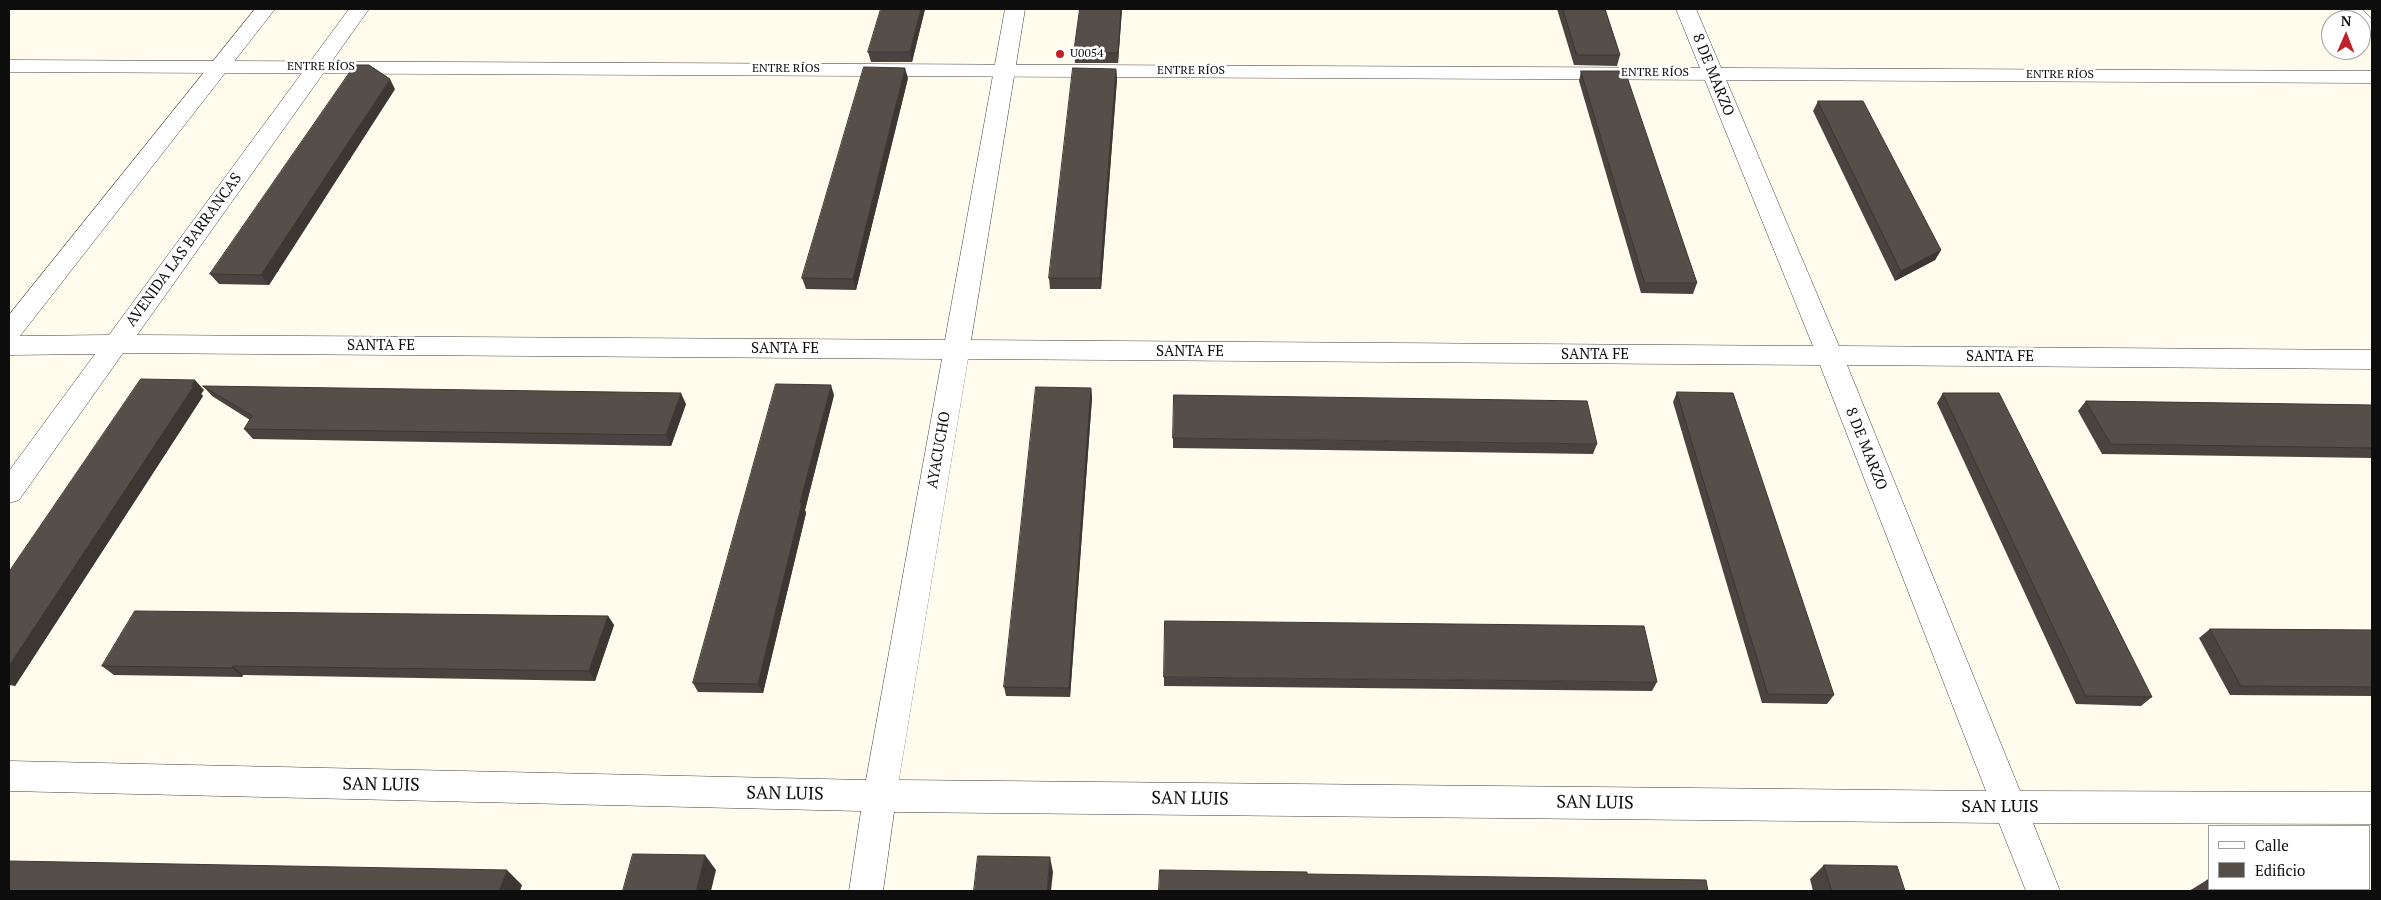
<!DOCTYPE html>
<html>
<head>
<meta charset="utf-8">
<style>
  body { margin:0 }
  #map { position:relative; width:2381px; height:900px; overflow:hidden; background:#fffbed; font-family:"PT Serif",serif }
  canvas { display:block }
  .frame { position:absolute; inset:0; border:10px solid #0d0d0d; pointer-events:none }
  .legend { position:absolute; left:2208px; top:825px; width:162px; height:65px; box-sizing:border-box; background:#fff; border:1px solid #9e9e9e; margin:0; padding:6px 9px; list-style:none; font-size:15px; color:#0d0d0d }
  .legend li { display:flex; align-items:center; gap:10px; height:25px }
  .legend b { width:25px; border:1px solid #9e9e9e }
  .north { position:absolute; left:2321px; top:10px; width:50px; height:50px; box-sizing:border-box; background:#fff; border:1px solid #9e9e9e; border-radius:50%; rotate:1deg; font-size:14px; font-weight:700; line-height:20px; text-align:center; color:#0d0d0d }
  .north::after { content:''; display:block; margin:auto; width:18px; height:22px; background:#c22028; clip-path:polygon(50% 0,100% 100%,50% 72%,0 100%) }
</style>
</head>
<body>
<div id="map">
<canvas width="2381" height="900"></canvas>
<div class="frame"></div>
<ul class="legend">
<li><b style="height:6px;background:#fff"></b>Calle</li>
<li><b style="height:14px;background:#564e49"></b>Edificio</li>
</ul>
<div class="north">N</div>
</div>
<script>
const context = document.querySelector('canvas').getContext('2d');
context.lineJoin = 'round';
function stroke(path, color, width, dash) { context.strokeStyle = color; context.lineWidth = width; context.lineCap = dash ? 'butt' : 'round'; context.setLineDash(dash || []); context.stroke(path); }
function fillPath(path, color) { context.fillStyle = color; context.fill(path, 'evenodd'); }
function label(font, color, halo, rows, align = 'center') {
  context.font = font + ' "PT Serif",serif'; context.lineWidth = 5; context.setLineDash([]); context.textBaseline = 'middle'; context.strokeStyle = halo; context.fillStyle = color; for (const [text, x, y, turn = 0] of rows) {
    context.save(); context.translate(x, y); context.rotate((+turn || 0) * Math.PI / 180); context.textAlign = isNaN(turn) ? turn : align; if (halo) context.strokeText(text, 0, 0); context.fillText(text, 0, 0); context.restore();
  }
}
const minor = new Path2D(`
  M 255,9 L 275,9 L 20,336 L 109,335 L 349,9 L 369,9 L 137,335 L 945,340 L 1005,9 L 1025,9 L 971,340 L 1813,346 L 1676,9 L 1696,9 L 1839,346 L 2372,350 L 2372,369 L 1847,365 L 2020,791 L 2372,792 L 2372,824 L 2033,823 L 2060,891 L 2026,891 L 1999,823 L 894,812 L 883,891 L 849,891 L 861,811 L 9,791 L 9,761 L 866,780 L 942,359 L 123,353 L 19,500 L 9,503 L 9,471 L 95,354 L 9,355 L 9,315 ZM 968,359 L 1820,365 L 1986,791 L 899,780 Z
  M 2341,9 L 2362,9 L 2372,19 L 2372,37 L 2365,35 L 2361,31 L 2361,20 L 2350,20 Z`);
const tertiary = new Path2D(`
  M 9,60 L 2372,71 L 2372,83 L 9,72 Z`);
const wall = new Path2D(`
  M 925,9 L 912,62 L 871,62 L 868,52 Z
  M 1080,9 L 1122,9 L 1118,63 L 1075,63 L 1074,53 Z
  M 1557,9 L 1605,9 L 1620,55 L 1617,66 L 1574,65 Z
  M 1116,69 L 1117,79 L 1101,289 L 1050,289 L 1049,278 Z
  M 1581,71 L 1697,283 L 1693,294 L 1641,293 L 1579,81 Z
  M 908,78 L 856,290 L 806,289 L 802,278 Z
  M 395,89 L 269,285 L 219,284 L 210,274 Z
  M 1818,101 L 1941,250 L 1935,260 L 1895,281 L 1813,111 Z
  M 203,386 L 686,404 L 671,446 L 253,439 L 244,429 L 250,420 L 212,396 Z
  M 1091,388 L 1092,398 L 1070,697 L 1006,696 L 1004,687 Z
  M 204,390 L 201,394 L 203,396 L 15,686 L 9,685 L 9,572 Z
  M 1677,392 L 1834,695 L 1827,704 L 1762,703 L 1673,402 Z
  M 1943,393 L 2152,697 L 2141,706 L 2076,704 L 1937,403 Z
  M 834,395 L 805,510 L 806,513 L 763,693 L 698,692 L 693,683 Z
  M 2086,401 L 2372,405 L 2372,458 L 2102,454 L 2078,411 Z
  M 1173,438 L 1597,444 L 1593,454 L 1325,450 L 1173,448 Z
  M 608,616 L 614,625 L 595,681 L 243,675 L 242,677 L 114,675 L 102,666 Z
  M 2210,629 L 2372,630 L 2372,696 L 2230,695 L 2199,638 Z
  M 1164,677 L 1657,682 L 1652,691 L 1164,686 Z
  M 1824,865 L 1905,891 L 1813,891 L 1810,879 Z
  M 2207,880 L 2210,880 L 2210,889 L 2360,889 L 2361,891 L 2189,891 Z`);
const shadedWall = new Path2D(`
  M 921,9 L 925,9 L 912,62 L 910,52 Z
  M 1121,9 L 1122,9 L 1118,63 L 1118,53 Z
  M 905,68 L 908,78 L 856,290 L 853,279 Z
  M 1116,69 L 1117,79 L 1101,289 L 1100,278 Z
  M 390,79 L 395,89 L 269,285 L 261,275 Z
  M 1941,250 L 1935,260 L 1895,281 L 1901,271 Z
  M 195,380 L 204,390 L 201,394 L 203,396 L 15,686 L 9,681 L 9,666 Z
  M 831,385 L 834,395 L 805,510 L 806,513 L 763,693 L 758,684 L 800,503 Z
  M 1091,388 L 1092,398 L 1070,697 L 1069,688 Z
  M 681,393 L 686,404 L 671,446 L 666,435 Z
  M 608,616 L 614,625 L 595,681 L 589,671 Z
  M 233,666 L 243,675 L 242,677 L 232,668 Z
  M 705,855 L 716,870 L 711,891 L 696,891 Z
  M 1050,857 L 1053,872 L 1051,891 L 1047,891 Z
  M 507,870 L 522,885 L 520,891 L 499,891 Z`);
const building = new Path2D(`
  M 881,9 L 921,9 L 910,52 L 868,52 Z
  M 1080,9 L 1121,9 L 1118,53 L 1074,53 Z
  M 1563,9 L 1605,9 L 1620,55 L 1577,55 Z
  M 355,65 L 369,65 L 390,79 L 261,275 L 210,274 Z
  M 864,67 L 905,68 L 853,279 L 802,278 Z
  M 1073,68 L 1116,69 L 1100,278 L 1049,278 Z
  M 1581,71 L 1625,71 L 1697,283 L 1645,283 Z
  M 1818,101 L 1863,101 L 1941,250 L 1901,271 Z
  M 141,379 L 195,380 L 191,386 L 194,386 L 9,666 L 9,572 Z
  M 776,384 L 831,385 L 800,503 L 802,503 L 758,684 L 693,683 Z
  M 203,386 L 681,393 L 666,435 L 244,429 L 252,416 Z
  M 1036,387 L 1091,388 L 1069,688 L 1004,687 Z
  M 1677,392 L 1733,393 L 1834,695 L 1768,694 Z
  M 1943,393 L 1999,393 L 2152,697 L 2086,696 Z
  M 1174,395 L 1587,401 L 1597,444 L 1173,438 Z
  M 2086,401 L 2372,405 L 2372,448 L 2111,444 Z
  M 135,611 L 608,616 L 589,671 L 233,666 L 232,668 L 102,666 Z
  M 1165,621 L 1644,626 L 1657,682 L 1164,677 Z
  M 2210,629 L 2372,630 L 2372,687 L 2241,686 Z
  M 633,854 L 705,855 L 696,891 L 623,891 Z
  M 978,856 L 1050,857 L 1047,891 L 974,891 Z
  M 9,861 L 507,870 L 499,891 L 9,891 Z
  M 1824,865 L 1897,866 L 1905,891 L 1832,891 Z
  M 1160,870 L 1307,872 L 1307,874 L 1706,880 L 1708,891 L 1159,891 Z
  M 2207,880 L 2210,880 L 2210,886 Z
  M 2211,889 L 2360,889 L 2361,891 L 2212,891 Z`);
const markers = [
  [1060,54,5,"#c22028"]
];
const farPoinames = [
  ["U0054",1070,54]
];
const farStreetnames = [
  ["ENTRE RÍOS",321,67],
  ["ENTRE RÍOS",786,69],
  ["ENTRE RÍOS",1191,71],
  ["ENTRE RÍOS",1655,73],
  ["ENTRE RÍOS",2060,75]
];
const streetNames = [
  ["8 DE MARZO",1713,75,68],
  ["AVENIDA LAS BARRANCAS",184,250,-54],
  ["SANTA FE",381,346],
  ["SANTA FE",785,349],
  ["SANTA FE",1190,352],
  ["SANTA FE",1595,355],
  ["SANTA FE",2000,357],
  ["8 DE MARZO",1866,449,68],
  ["AYACUCHO",939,450,-80]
];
const nearStreetnames = [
  ["SAN LUIS",381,785,1],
  ["SAN LUIS",785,794,1],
  ["SAN LUIS",1190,799,1],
  ["SAN LUIS",1595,803,1],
  ["SAN LUIS",2000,807]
];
stroke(minor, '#404040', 1);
stroke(tertiary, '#404040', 1);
fillPath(minor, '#fff');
fillPath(tertiary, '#fff');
fillPath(wall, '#4a433f');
fillPath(shadedWall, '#3c3733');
fillPath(building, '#564e49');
stroke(building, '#3c3733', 1);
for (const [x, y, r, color] of markers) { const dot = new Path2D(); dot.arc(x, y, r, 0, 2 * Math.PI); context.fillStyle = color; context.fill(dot); stroke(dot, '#fff', 2); }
label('12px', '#0d0d0d', '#fff', farPoinames, 'left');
label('12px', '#0d0d0d', '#fff', farStreetnames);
label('15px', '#0d0d0d', '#fff', streetNames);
label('18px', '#0d0d0d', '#fff', nearStreetnames);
</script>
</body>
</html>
